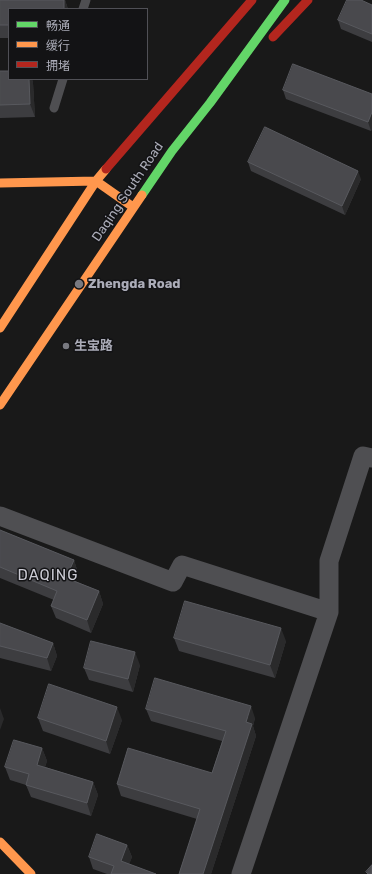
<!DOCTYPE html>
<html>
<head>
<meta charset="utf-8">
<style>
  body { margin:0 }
  #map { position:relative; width:372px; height:874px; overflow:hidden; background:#191919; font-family:Rubik,"Noto Sans SC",sans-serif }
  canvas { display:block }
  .legend { position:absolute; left:8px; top:8px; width:140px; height:72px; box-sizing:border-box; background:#131315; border:1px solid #505056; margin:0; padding:5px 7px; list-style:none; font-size:12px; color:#abacb8 }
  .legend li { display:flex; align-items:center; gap:8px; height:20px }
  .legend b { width:20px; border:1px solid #505056 }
</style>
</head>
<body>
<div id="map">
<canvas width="372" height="874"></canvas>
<ul class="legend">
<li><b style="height:5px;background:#63d668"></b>畅通</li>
<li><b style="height:5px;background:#ff974d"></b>缓行</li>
<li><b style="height:5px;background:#b3261e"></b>拥堵</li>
</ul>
</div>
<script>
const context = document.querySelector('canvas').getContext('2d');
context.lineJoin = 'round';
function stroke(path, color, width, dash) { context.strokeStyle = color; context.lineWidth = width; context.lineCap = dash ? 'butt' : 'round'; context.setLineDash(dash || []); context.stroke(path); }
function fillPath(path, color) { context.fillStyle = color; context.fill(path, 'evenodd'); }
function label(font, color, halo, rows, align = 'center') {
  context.font = font + ' Rubik,"Noto Sans SC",sans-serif'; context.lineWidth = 3; context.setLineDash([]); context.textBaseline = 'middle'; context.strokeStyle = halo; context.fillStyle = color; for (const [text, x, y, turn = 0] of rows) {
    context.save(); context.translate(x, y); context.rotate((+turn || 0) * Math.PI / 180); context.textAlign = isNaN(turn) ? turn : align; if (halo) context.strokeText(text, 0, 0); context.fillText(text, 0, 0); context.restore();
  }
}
const lane = new Path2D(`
  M 83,9 L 86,0
  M 54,108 L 63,79`);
const street = new Path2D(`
  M 0,516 L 173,582 L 182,565 L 329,612
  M 241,874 L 329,612 L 329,561 L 363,456 L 372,458`);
const fast = new Path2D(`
  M 142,195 L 172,151 L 210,103 L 285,0`);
const slow = new Path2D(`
  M 0,183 L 96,181 L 133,207
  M 0,328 L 96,181 L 106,169
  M 0,405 L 142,195
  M 0,842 L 31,874`);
const jam = new Path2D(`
  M 273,37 L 308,0
  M 106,169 L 252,0`);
const wall = new Path2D(`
  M 0,0 L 65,0 L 68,9 L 9,9 L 9,38 L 0,38 Z
  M 372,5 L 372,42 L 341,29 L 338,20 Z
  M 0,71 L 9,79 L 32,79 L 33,83 L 35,117 L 0,118 Z
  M 283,90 L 372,94 L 372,129 L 371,131 L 286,99 Z
  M 248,162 L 361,179 L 345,215 L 251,171 Z
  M 0,530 L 74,560 L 78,573 L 75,581 L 99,591 L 103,604 L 91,633 L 56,618 L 51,606 L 54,600 L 0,578 Z
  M 0,623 L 53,643 L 57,656 L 51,671 L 0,658 Z
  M 174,638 L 286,641 L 275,678 L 179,651 Z
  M 140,665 L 133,692 L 89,680 L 84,668 Z
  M 146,709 L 255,718 L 253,726 L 256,736 L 211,874 L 179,874 L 197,819 L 121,796 L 117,784 L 212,773 L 222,741 L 151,721 Z
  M 38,718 L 122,720 L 110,754 L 43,731 Z
  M 42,748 L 47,761 L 45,767 L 93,782 L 98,795 L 91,816 L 31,797 L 26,785 L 10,780 L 5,767 Z
  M 127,845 L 132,857 L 129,864 L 156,874 L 107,874 L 93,869 L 89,857 Z`);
const shadedWall = new Path2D(`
  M 64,0 L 65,0 L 68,9 L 64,9 Z
  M 29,79 L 32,79 L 33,83 L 35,117 L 30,104 Z
  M 372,112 L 372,129 L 371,131 L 368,122 Z
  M 358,171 L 361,179 L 345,215 L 342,206 Z
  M 74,560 L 78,573 L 71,591 L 66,578 Z
  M 99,591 L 103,604 L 91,633 L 87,620 Z
  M 281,628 L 286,641 L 275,678 L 270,665 Z
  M 53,643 L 57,656 L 51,671 L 47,658 Z
  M 135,652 L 140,665 L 133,692 L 128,679 Z
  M 251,706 L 255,718 L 253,726 L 256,736 L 211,874 L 203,874 Z
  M 117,707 L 122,720 L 110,754 L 106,741 Z
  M 0,708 L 4,719 L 0,730 Z
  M 42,748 L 47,761 L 41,778 L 37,765 Z
  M 93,782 L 98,795 L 91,816 L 87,803 Z
  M 127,845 L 132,857 L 126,873 L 121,861 Z`);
const building = new Path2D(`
  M 0,0 L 64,0 L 64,9 L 9,9 L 9,25 L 0,25 Z
  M 347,0 L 361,0 L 372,5 L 372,34 L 338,20 Z
  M 293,64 L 372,94 L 372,112 L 368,122 L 283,90 Z
  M 0,71 L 9,71 L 9,79 L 29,79 L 30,104 L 0,105 Z
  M 265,127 L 358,171 L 342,206 L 248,162 Z
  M 0,530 L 74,560 L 66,578 L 99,591 L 87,620 L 51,606 L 57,591 L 0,567 Z
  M 185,601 L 281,628 L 270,665 L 174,638 Z
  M 0,623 L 53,643 L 47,658 L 0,646 Z
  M 91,641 L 135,652 L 128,679 L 84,668 Z
  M 155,678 L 251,706 L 246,722 L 252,724 L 203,874 L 179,874 L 200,809 L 117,784 L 128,748 L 212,773 L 226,731 L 146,709 Z
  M 49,684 L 117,707 L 106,741 L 38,718 Z
  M 14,740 L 42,748 L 37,765 L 93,782 L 87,803 L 26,785 L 29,774 L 5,767 Z
  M 97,834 L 127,845 L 121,861 L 156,874 L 111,874 L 114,866 L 89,857 Z
  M 372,865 L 372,874 L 368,874 L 366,872 Z`);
const markers = [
  [79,284,5,"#787980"],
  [66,346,4,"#787980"]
];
const streetNames = [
  ["Daqing South Road",128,192,-56]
];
const poiNames = [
  ["Zhengda Road",88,284],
  ["生宝路",74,346]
];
const quarterNames = [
  ["DAQING",48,576]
];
stroke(lane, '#4f4f52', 9);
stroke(street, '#4f4f52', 19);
stroke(fast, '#63d668', 9);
stroke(slow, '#ff974d', 9);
stroke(jam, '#b3261e', 9);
fillPath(wall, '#3d3d40');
fillPath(shadedWall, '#2a2a2b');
fillPath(building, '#49494d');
stroke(building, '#58595e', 1);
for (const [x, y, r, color] of markers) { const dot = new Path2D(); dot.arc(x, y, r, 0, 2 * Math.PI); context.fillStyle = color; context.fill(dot); stroke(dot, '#131315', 1.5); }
label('13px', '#abacb8', '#131315', streetNames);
label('bold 13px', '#abacb8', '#131315', poiNames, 'left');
context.letterSpacing = '1px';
label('15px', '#ccccd5', '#131315', quarterNames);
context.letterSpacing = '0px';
</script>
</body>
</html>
